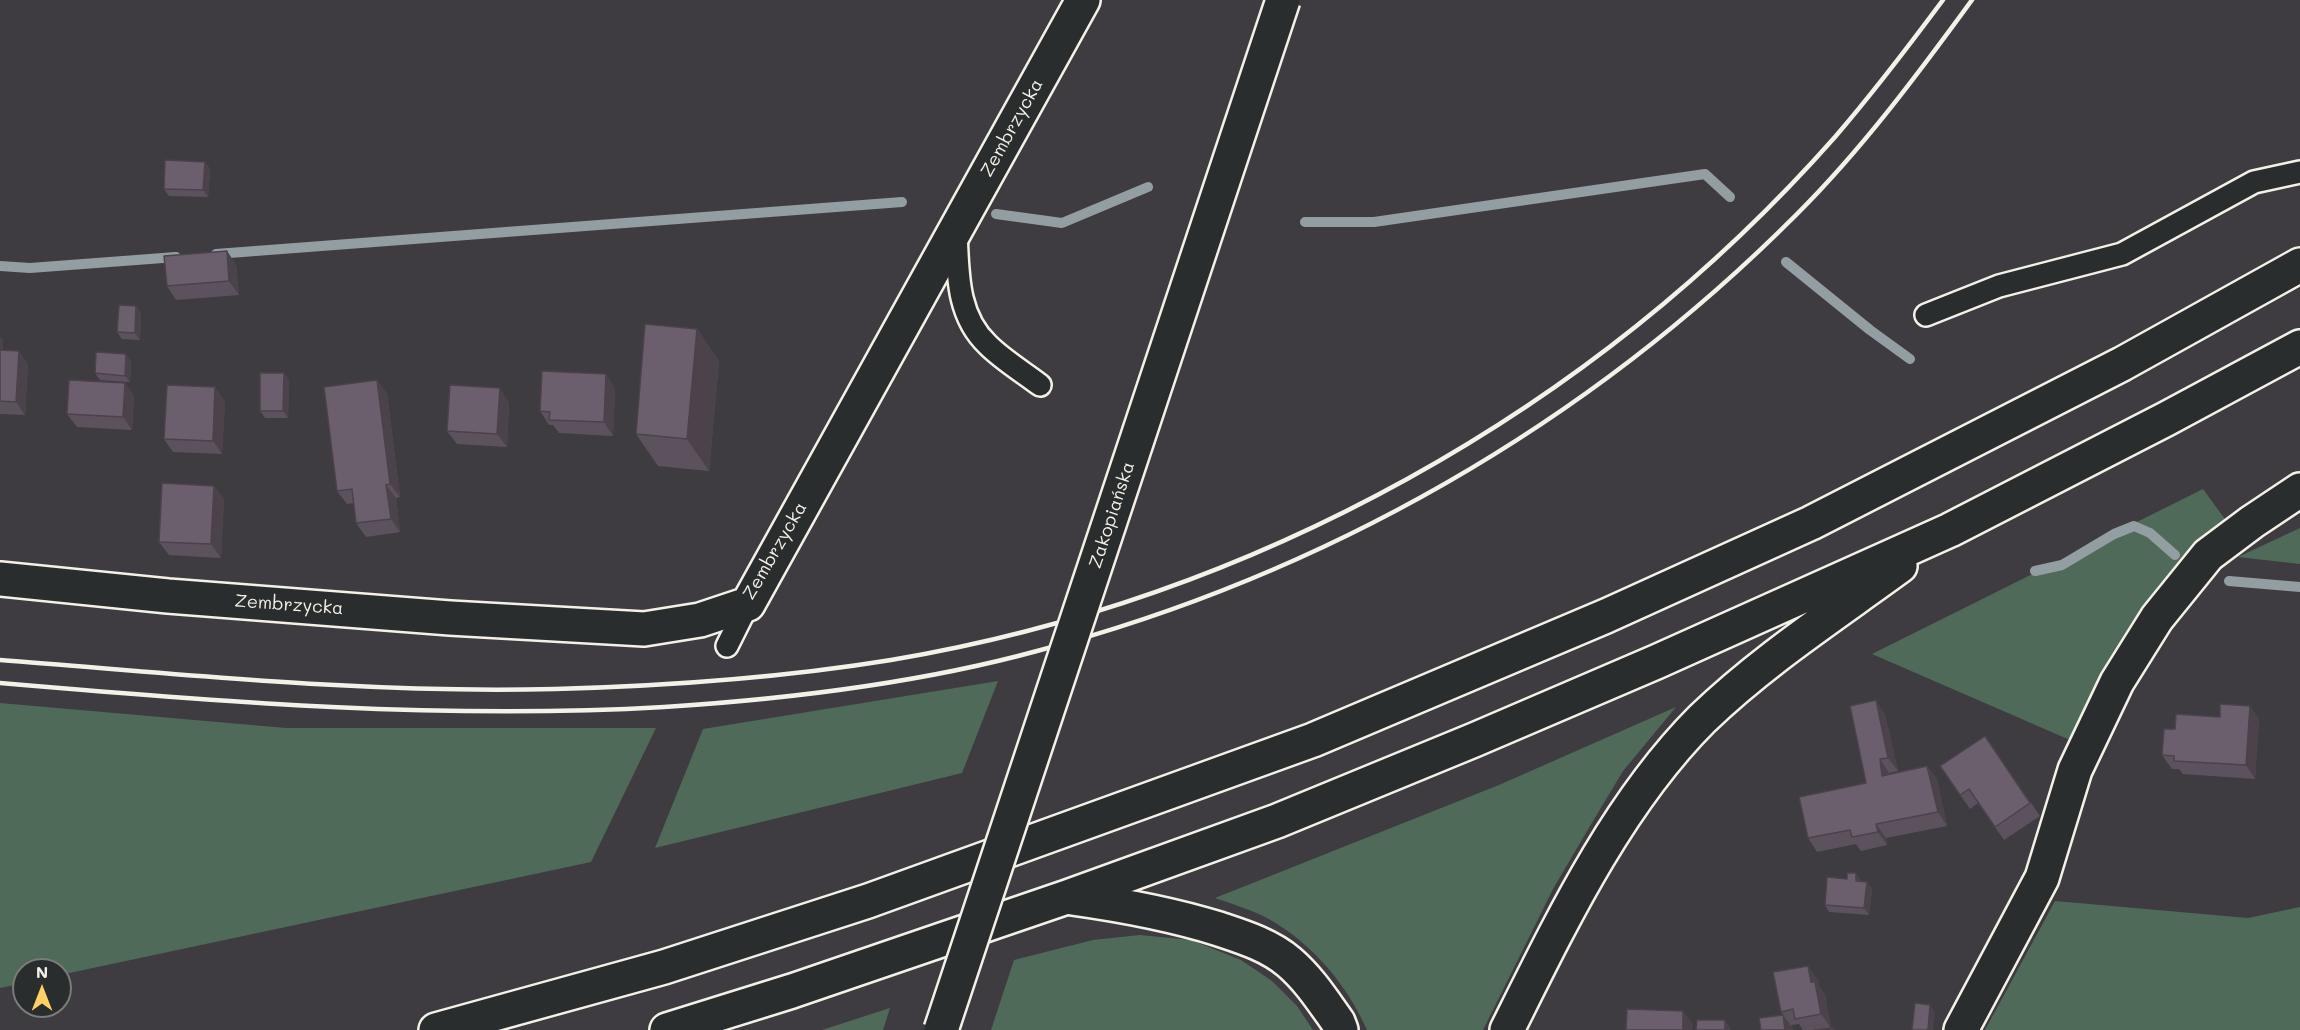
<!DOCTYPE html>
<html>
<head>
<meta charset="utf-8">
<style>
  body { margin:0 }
  #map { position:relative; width:2300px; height:1030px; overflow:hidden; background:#3e3c41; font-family:Mali,sans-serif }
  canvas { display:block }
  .north { position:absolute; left:12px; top:958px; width:60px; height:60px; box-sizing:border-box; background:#2a2d2e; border:2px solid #7b7b78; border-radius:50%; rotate:0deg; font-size:16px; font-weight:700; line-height:24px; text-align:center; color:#f4f1e8 }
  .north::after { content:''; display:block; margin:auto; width:21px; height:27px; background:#ffd166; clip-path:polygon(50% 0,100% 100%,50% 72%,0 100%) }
</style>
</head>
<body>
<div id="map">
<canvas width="2300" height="1030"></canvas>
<div class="north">N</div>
</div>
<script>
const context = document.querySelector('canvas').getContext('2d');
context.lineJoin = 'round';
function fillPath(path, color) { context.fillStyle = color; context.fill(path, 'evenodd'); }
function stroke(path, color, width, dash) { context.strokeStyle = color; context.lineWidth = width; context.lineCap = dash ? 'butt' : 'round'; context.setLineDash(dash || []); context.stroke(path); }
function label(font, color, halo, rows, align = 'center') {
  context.font = font + ' Mali,sans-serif'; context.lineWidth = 6; context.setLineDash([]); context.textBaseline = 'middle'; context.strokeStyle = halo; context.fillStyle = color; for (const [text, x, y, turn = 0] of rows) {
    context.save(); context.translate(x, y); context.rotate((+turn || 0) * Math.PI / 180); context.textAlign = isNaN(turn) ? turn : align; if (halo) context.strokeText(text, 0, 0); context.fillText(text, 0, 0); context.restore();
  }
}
const green = new Path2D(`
  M 2203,489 L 2230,526 L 2165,583 L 2070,740 L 1872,654 Z
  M 2300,528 L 2300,564 L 2238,557 Z
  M 998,681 L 962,773 L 655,848 L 703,729 Z
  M 0,703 L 286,728 L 656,728 L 591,862 L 60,975 L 60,970 L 24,970 L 24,983 L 0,988 Z
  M 1676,707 L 1623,771 L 1590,826 L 1553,889 L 1483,1030 L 1367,1030 C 1346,982 1307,937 1259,914 C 1245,908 1230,903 1215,898 L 1499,785 Z
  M 2055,901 L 2248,918 L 2300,907 L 2300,1030 L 1985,1030 Z
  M 1140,935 L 1191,940 L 1241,960 L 1272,981 L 1297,1006 L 1313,1030 L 991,1030 L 1014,960 L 1093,940 Z
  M 890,1008 L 883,1030 L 822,1030 Z`);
const stream = new Path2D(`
  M 996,214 L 1062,223 L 1148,187
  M 1305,222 L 1374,222 L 1705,174 L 1730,197
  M 216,254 L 902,202
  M 1786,262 L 1870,330 L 1910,359
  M 0,266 L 30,268 L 176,257
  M 2035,571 L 2062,565 L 2114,534 L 2134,526 L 2150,533 L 2175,555
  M 2229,581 L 2300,587`);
const lane = new Path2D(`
  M 956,231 C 958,271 956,315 988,345 C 1003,360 1023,372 1040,385
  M 1926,315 L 1999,286 L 2122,254 L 2254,182 L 2300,172
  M 727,646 L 748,604`);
const street = new Path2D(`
  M 0,579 L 168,596 L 450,618 L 644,629 L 700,620 L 748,604 L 1083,0
  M 1961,1030 L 2042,878 L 2075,770 L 2117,682 L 2157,618 L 2208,555 L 2252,522 L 2300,490`);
const highway = new Path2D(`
  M 1072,898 C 1122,905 1171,914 1219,929 C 1243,937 1269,945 1289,962 C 1309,979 1323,1001 1338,1022 L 1341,1030
  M 436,1030 L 664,967 L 868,901 L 1313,740 L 1606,616 L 1811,523 L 2122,364 L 2300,265
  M 667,1030 L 792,991 L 1067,897 L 1277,821 L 1474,740 L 1656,662 L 1950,530 L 2166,419 L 2300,347
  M 1507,1030 C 1560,924 1617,804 1702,719 C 1762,661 1833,615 1900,566`);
const rail = new Path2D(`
  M 0,660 C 184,674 369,694 555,689 C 667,686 780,678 891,660 C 1253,599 1592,412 1835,137 C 1873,93 1908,47 1943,0
  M 0,683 C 221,702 443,720 664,707 C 789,699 916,684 1037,651 C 1324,575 1587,425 1797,214 C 1862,149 1918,74 1972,0`);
const primaryBridge = new Path2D(`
  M 941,1030 L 1283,0`);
const wall = new Path2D(`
  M 205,162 L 210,169 L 208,197 L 169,196 L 164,189 Z
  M 227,251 L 236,265 L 239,295 L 176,300 L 167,286 Z
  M 141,313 L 140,340 L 122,339 L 117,332 Z
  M 697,329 L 719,361 L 709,471 L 658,466 L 636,434 Z
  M 0,337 L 3,341 L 2,350 L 28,364 L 25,415 L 0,414 Z
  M 131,361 L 130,382 L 100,380 L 95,373 Z
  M 284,373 L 289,380 L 288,418 L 265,418 L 260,411 Z
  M 125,383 L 134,396 L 132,430 L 77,427 L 67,414 Z
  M 615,388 L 613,436 L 559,433 L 553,425 L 549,425 L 540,411 Z
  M 387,393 L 400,497 L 396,498 L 400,532 L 366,537 L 356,523 L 354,503 L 347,504 L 337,491 Z
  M 225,401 L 222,454 L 173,452 L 164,439 Z
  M 509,402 L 507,447 L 457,444 L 447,431 Z
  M 214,486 L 224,499 L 221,558 L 169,555 L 159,542 Z
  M 2250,706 L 2259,719 L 2255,779 L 2183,774 L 2179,769 L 2172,769 L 2162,755 L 2175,729 L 2220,717 Z
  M 1885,714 L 1898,771 L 1889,773 L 1889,774 L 1927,766 L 1937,779 L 1947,826 L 1886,838 L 1887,845 L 1861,851 L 1856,844 L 1817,852 L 1808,838 L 1866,783 Z
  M 1985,736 L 2040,816 L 2004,840 L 1978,803 L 1970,809 L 1940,766 Z
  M 1861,880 L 1861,881 L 1867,882 L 1872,889 L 1869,915 L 1829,912 L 1825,905 Z
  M 1818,979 L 1819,987 L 1825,995 L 1831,1028 L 1835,1030 L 1803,1030 L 1799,1024 L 1791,1025 L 1793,1030 L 1761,1030 L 1783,1015 L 1781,1012 Z`);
const shadedWall = new Path2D(`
  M 205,162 L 210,169 L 208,197 L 203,190 Z
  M 227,251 L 236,265 L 239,295 L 229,281 Z
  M 136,306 L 141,313 L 140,340 L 135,333 Z
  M 697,329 L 719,361 L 709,471 L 687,439 Z
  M 0,337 L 3,341 L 2,363 L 0,360 Z
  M 19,351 L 28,364 L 25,415 L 16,402 Z
  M 126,354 L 131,361 L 130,382 L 125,376 Z
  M 284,373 L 289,380 L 288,418 L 283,411 Z
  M 606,374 L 615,388 L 613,436 L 604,422 Z
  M 377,380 L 387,393 L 400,497 L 390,484 Z
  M 125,383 L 134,396 L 132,430 L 123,417 Z
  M 215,387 L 225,401 L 222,454 L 213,441 Z
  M 500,388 L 509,402 L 507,447 L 497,434 Z
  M 386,485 L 396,498 L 400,532 L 391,519 Z
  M 214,486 L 224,499 L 221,558 L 211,544 Z
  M 1876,700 L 1885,714 L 1898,771 L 1888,758 Z
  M 2250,706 L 2259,719 L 2255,779 L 2246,765 Z
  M 1880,759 L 1889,773 L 1891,789 L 1882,776 Z
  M 1927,766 L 1937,779 L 1947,826 L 1938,812 Z
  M 1876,824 L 1886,838 L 1887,845 L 1878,832 Z
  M 1856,873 L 1861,880 L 1861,887 L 1856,881 Z
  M 1867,882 L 1872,889 L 1869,915 L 1864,908 Z
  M 1808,966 L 1818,979 L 1819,987 L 1825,995 L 1831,1028 L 1821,1014 L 1811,982 Z
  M 1930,1005 L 1935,1012 L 1933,1030 L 1928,1030 Z
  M 1683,1011 L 1693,1024 L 1692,1030 L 1683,1030 Z
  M 1783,1015 L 1793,1028 L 1793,1030 L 1785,1030 Z
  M 1725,1020 L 1730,1027 L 1730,1030 L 1725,1030 Z`);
const building = new Path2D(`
  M 165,160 L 205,162 L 203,190 L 164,189 Z
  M 227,251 L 229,281 L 167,286 L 164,256 Z
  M 119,305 L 136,306 L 135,333 L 117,332 Z
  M 645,324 L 697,329 L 687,439 L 636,434 Z
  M 0,350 L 19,351 L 16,402 L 0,401 Z
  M 96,352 L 126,354 L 125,376 L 95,373 Z
  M 542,371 L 606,374 L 604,422 L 549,420 L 550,412 L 540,411 Z
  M 260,373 L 284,373 L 283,411 L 260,411 Z
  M 69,380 L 125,383 L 123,417 L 67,414 Z
  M 377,380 L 390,484 L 386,485 L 391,519 L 356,523 L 352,489 L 337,491 L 324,387 Z
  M 167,385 L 215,387 L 213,441 L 164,439 Z
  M 450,385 L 500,388 L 497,434 L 447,431 Z
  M 162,483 L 214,486 L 211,544 L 159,542 Z
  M 1876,700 L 1888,758 L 1880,759 L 1882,776 L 1927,766 L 1938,812 L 1876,824 L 1878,832 L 1852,837 L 1850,830 L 1808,838 L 1799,797 L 1866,783 L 1850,706 Z
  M 2220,704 L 2250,706 L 2246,765 L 2174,761 L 2174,756 L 2162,755 L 2164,729 L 2175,729 L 2176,714 L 2220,717 Z
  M 1985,736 L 2030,803 L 1995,827 L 1969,789 L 1960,795 L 1940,766 Z
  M 1847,873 L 1856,873 L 1856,881 L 1867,882 L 1864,908 L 1825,905 L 1827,877 L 1847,879 Z
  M 1808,966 L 1811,982 L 1815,982 L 1821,1014 L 1795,1019 L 1793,1009 L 1781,1012 L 1773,972 Z
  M 1915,1003 L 1930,1005 L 1928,1030 L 1912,1030 Z
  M 1627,1009 L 1683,1011 L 1683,1030 L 1626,1030 Z
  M 1783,1015 L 1785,1030 L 1761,1030 L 1759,1018 Z
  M 1697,1020 L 1725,1020 L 1725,1030 L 1696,1030 Z
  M 1834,1028 L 1834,1030 L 1814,1030 Z`);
const streetNames = [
  ["Zembrzycka",1012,128,-61],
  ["Zakopiańska",1112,515,-72],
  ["Zembrzycka",775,551,-60],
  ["Zembrzycka",289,605,4]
];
fillPath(green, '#506a59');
stroke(stream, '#939ea3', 10);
stroke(lane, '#f4f1e8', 26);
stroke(street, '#f4f1e8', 38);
stroke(highway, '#f4f1e8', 38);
stroke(lane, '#2a2d2e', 21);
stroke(street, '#2a2d2e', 33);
stroke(highway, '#2a2d2e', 33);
stroke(rail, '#f4f1e8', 4.5);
stroke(primaryBridge, '#f4f1e8', 38, []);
stroke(primaryBridge, '#2a2d2e', 33);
fillPath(wall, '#5c525e');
fillPath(shadedWall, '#4b424c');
fillPath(building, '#6b5f6d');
stroke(building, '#4b424c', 1.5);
label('18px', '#f4f1e8', '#2a2d2e', streetNames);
</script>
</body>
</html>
